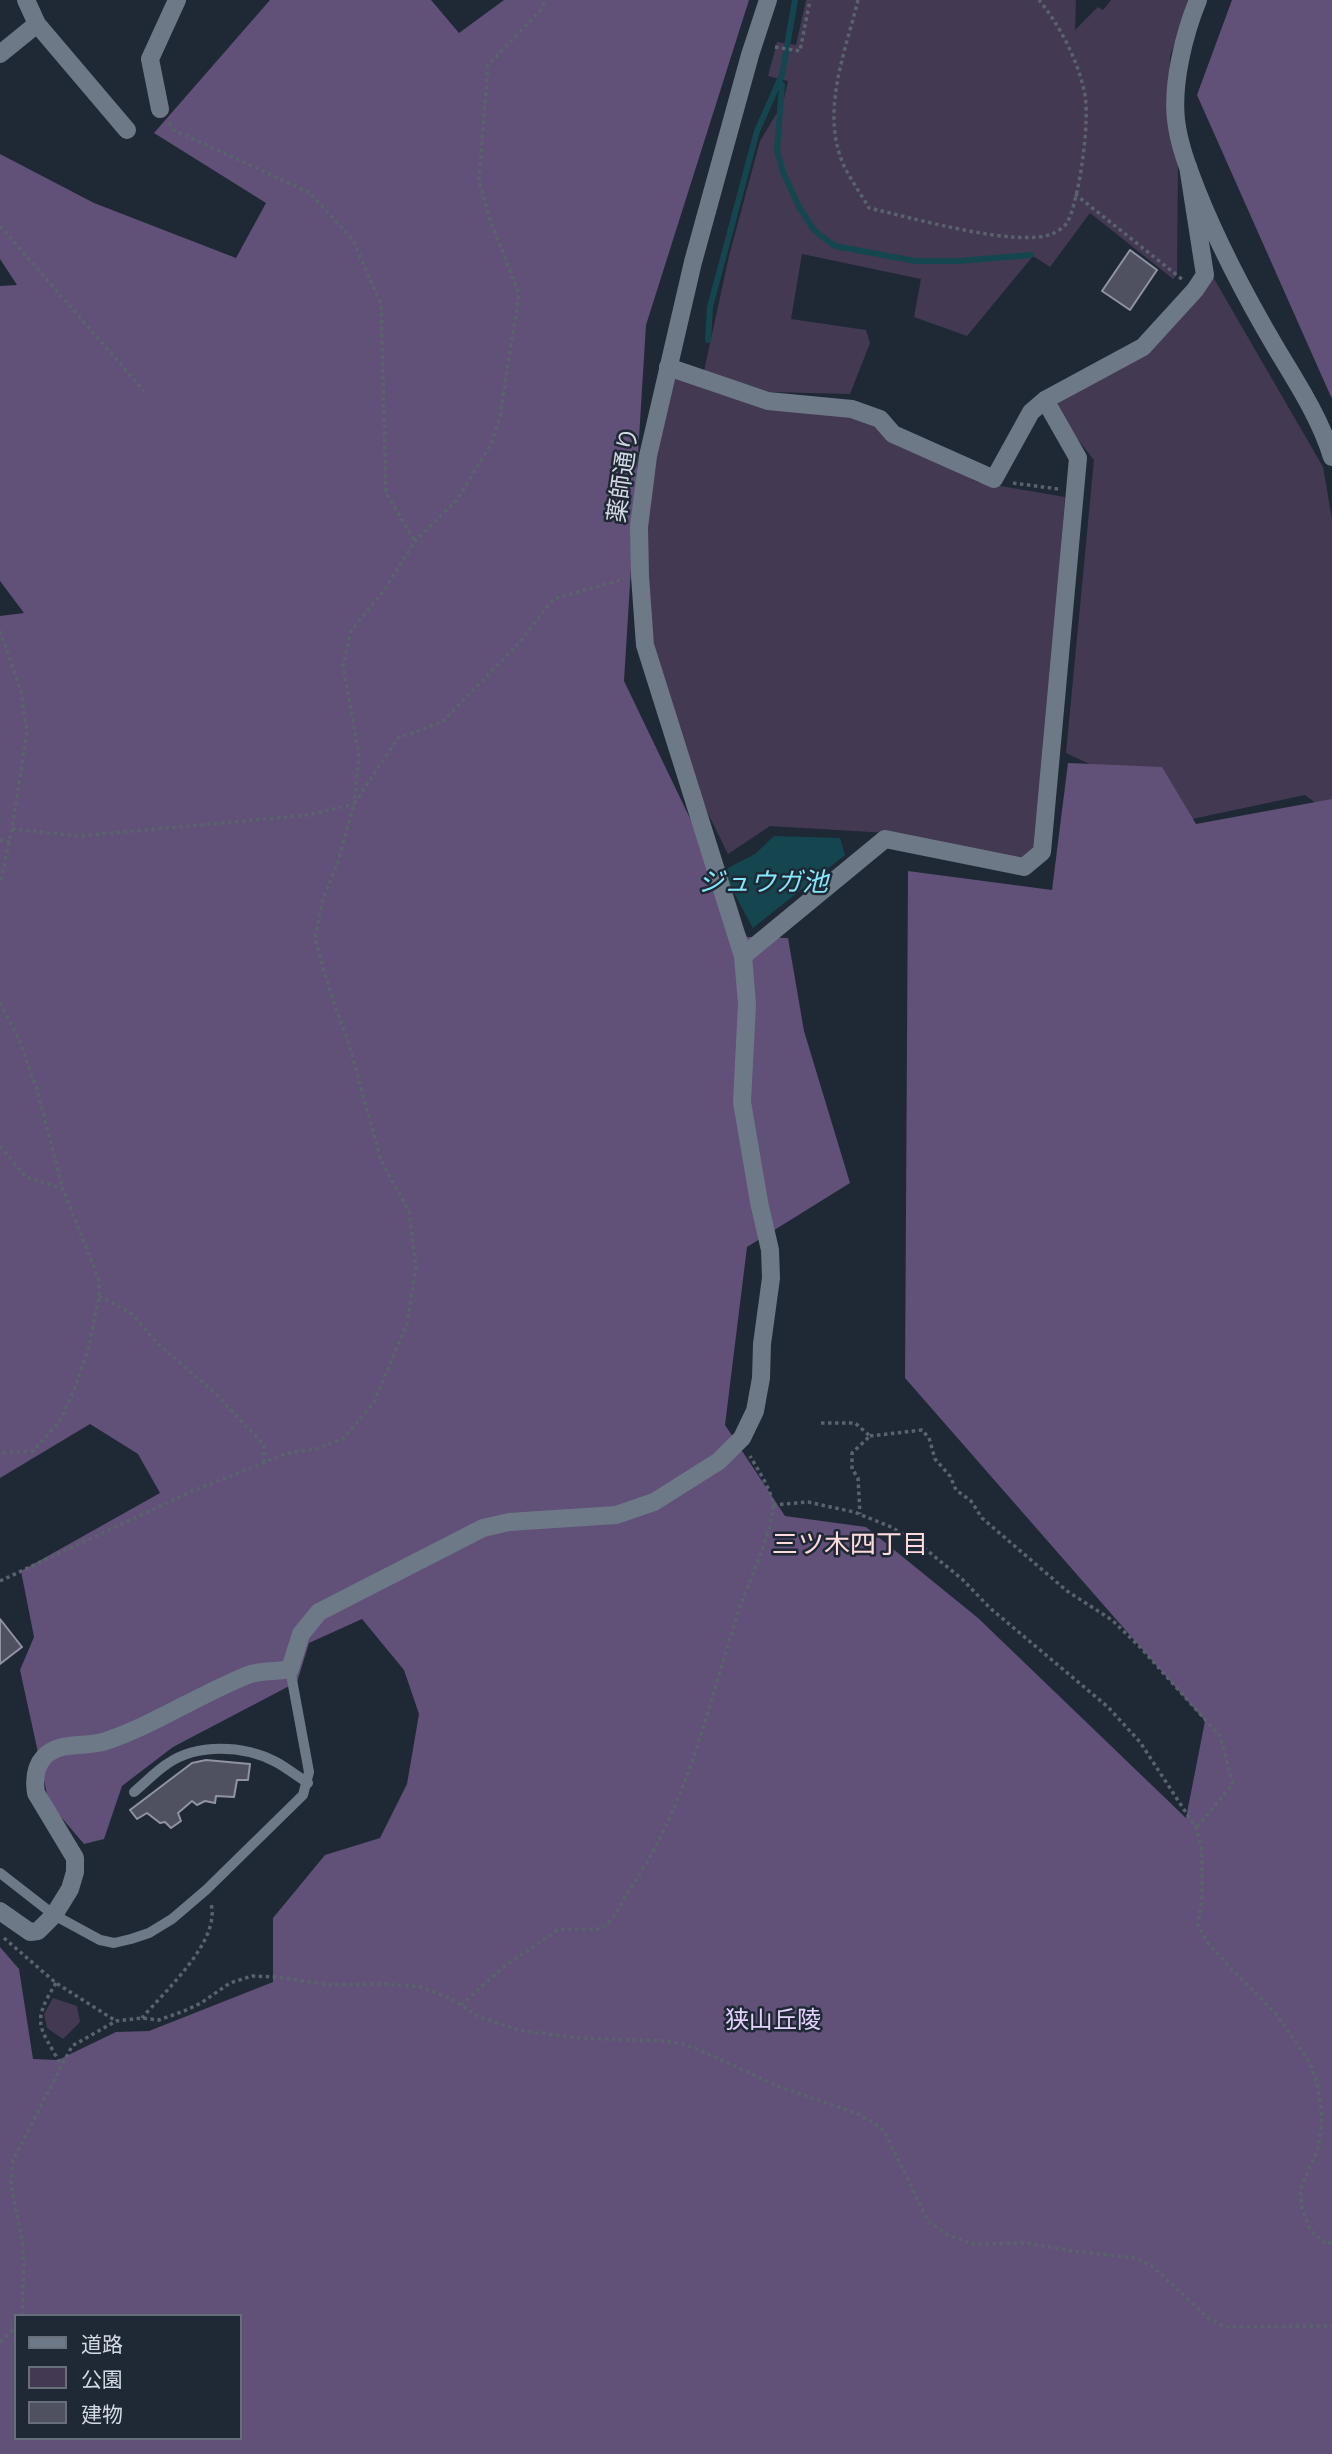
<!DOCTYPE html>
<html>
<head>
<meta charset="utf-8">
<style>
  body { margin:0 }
  #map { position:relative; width:1332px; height:2454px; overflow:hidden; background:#1f2835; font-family:"Work Sans","Noto Sans JP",sans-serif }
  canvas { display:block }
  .legend { position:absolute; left:14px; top:2314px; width:228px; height:126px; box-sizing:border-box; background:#1f2835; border:2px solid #676f7a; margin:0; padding:9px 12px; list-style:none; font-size:21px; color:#d3d9e2 }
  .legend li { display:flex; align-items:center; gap:14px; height:35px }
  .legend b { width:35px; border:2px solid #676f7a }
</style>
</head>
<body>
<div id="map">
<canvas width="1332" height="2454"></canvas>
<ul class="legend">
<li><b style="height:9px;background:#6e7988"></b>道路</li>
<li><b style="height:19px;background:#443952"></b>公園</li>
<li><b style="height:19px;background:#4f5161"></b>建物</li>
</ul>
</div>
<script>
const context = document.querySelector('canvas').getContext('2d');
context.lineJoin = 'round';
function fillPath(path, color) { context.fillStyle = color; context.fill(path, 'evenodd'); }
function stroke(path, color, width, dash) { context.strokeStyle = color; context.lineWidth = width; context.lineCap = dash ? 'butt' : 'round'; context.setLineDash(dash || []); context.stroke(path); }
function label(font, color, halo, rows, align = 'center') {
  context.font = font + ' "Work Sans","Noto Sans JP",sans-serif'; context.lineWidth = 5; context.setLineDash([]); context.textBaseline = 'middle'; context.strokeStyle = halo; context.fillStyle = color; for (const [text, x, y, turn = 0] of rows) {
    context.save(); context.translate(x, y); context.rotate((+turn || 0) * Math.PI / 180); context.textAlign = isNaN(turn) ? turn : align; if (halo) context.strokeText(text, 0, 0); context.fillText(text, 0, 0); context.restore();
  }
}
const green = new Path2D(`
  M 806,0 L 1076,0 L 1075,30 L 1098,7 L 1103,10 L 1111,0 L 1191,0 L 1170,56 L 1169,119 L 1178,156 L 1177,275 L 1173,279 L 1090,213 L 1050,267 L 1033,256 L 967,336 L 914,317 L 921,279 L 802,254 L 791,319 L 866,330 L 870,343 L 850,394 L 771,392 L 704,371 L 729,256 L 760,141 L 783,103 L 788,81 L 768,76 L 777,42 L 796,45 Z
  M 1213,277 L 1323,467 L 1332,519 L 1332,815 L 1305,795 L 1164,825 L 1100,769 L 1066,753 L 1094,460 L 1052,407 L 1149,352 Z
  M 659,368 L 765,407 L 850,413 L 977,482 L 1065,497 L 1037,849 L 1022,861 L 887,833 L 770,826 L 728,854 L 682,761 L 655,649 L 639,538 L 646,451 Z
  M 53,1998 L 77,2006 L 80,2022 L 63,2039 L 47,2028 L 44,2014 Z`);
const forest = new Path2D(`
  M 270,0 L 431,0 L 459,33 L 504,0 L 749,0 L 646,325 L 624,681 L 747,937 L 788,938 L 804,1031 L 850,1183 L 747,1247 L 725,1425 L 785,1516 L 866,1527 L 978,1618 L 1186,1818 L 1205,1721 L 905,1378 L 908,871 L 1052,890 L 1068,763 L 1162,767 L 1196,824 L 1332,799 L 1332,2454 L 0,2454 L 0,1947 L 19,1969 L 33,2059 L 58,2060 L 116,2032 L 149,2031 L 273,1982 L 273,1918 L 325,1855 L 380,1838 L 407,1784 L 419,1714 L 404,1670 L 362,1619 L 309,1643 L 297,1682 L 173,1747 L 122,1786 L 104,1839 L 84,1844 L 49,1803 L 20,1670 L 34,1637 L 21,1571 L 160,1493 L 138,1454 L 90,1424 L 0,1478 L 0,616 L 24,613 L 0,581 L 0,286 L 17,285 L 0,259 L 0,154 L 94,203 L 236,258 L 266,203 L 154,133 ZM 16,2316 L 240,2316 L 240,2438 L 16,2438 Z
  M 1232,0 L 1332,0 L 1332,399 L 1197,95 Z`);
const water = new Path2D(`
  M 774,836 L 840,838 L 845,855 L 753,928 L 722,871 L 755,854 Z`);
const stream = new Path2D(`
  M 778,83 L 782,85 L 777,150 L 783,172 L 799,207 L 814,230 L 824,238 L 835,246 L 915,261 L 959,261 L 1031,255
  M 708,340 L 710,307 L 757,131 L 782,75 L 795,0`);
const building = new Path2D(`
  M 1130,250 L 1157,270 L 1130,310 L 1102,291 Z
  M 0,1619 L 22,1647 L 0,1664 Z
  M 206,1760 L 250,1764 L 248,1780 L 237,1780 L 234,1797 L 216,1796 L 215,1803 L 205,1801 L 197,1805 L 192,1801 L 178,1813 L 181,1821 L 171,1828 L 165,1822 L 160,1823 L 147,1813 L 137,1819 L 130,1810 L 192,1763 Z`);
const path = new Path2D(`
  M 858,0 C 845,53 820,113 844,166 C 851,180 861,194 869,208 C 909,217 1016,248 1052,234 C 1058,231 1065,227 1068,221 C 1080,196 1091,116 1084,90 C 1077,59 1059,24 1039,0
  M 775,47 L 800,51 L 810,0
  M 169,123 L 174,130 L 310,193 L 353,240 L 381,304 L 386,493 L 415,541
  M 1075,194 L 1183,280
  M 0,226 L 144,391
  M 1013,483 L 1058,489
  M 0,631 L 21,692 L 27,732 L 12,829 L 0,884
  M 12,829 L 79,836 L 308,815 L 354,804 L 359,755 L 343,665 L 351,631 L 384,590 L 415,541 L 457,500 L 492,442 L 500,416 L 519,294 L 489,217 L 479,180 L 488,65 L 539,12 L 546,0
  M 0,840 L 10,842
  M 0,1003 L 19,1039 L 37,1090 L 63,1189
  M 0,1146 L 26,1177 L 63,1189 L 99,1280 L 99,1296 L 89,1347 L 74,1390 L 60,1421 L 33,1451 L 0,1453
  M 99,1296 L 132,1314 L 158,1344 L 214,1392 L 264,1445 L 264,1462
  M 821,1423 L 855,1423 L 870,1436 L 852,1453 L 852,1469 L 858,1478 L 860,1514
  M 870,1436 L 922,1430 L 929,1438 L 935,1459 L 950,1476 L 956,1490 L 971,1501 L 982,1518 L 1067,1591 L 1112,1620 L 1140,1647 L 1220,1736 L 1233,1784 L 1196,1828
  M 773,1505 L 808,1502 L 854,1512 L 889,1526 L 918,1543 L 962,1579 L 990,1608 L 1108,1707 L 1140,1742 L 1196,1828 L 1202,1851 L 1202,1899 L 1198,1925 L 1207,1942 L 1225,1962 L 1276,2014 L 1309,2061 L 1318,2086 L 1322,2118 L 1319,2146 L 1300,2190 L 1302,2208 L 1310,2230 L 1325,2243 L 1332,2243
  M 0,1581 L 190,1492 L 288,1453 L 316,1449 L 344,1438 L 374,1402 L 407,1324 L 416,1268 L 409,1212 L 381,1160 L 348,1041 L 330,992 L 315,938 L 323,899 L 338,862 L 354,804 L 398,738 L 442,722 L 519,643 L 553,599 L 624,579
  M 4,1938 L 56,1983 L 116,2021
  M 56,1983 C 31,2024 39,2025 61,2065
  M 461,2005 L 506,1965 L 558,1930 C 571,1927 595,1933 605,1926 C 615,1918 622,1901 629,1891 C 690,1800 706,1711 739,1610 C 747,1586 775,1525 773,1504 C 770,1487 758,1470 750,1456
  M 142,2018 C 164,1992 221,1941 211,1904
  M 22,2316 L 24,2262 L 22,2240 L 11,2186 L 13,2160 L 72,2046 L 116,2021 L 142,2018 L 159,2020 L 184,2011 L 201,2003 L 230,1983 L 252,1976 L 276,1977 L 332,1985 L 385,1984 L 420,1987 L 450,1998 L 479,2017 L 523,2031 L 580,2038 L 664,2041 L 679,2043 L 695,2048 L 780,2087 L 856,2113 L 880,2127 L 886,2135 L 928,2221 L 946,2234 L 972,2244 L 1027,2243 L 1072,2251 L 1136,2258 L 1152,2266 L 1207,2317 L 1224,2327 L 1332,2326
  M 0,2342 L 16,2327`);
const lane = new Path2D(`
  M 134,1792 C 145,1783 155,1772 167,1764 C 197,1743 244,1745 276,1762 C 287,1768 297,1776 308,1783
  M 0,1873 L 54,1915 L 100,1940 L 114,1943 L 131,1939 L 149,1933 L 172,1919 L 206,1890 L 303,1795 L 309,1772 L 290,1669`);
const street = new Path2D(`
  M 26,0 L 37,24 L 127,130
  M 1198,0 C 1184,34 1172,83 1176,120 C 1179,145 1188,168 1197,191 C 1219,246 1246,297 1276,348 C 1297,383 1320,418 1332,457
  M 0,54 L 37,24
  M 160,109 L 150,59 L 177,0
  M 668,367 L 768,401 L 852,409 L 880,419 L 893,434 L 994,479 L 1031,412 L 1045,400 L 1143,347 L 1195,290 L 1205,275 L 1188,166
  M 0,1911 L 30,1932 L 38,1931 L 54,1915 L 70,1889 L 75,1872 L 75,1858 L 36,1793 C 34,1780 35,1767 44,1757 C 61,1740 85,1748 106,1741 C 154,1725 200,1694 248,1675 C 261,1670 277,1672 290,1669 L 301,1634 L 319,1612 L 483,1528 L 509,1522 L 616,1515 L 654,1502 L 719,1461 L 742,1438 L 755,1411 L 761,1378 L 762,1344 L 771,1278 L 770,1250 L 759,1202 L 742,1102 L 747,1004 L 743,956 L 885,839 L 1024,867 L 1042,852 L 1078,458 L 1045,400`);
const secondary = new Path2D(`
  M 743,956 L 645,645 L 640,576 L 639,527 L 648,456 L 693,262 L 750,55 L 768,0`);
const streetNames = [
  ["薬師通り",624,475,-82]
];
const parkNames = [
  ["狭山丘陵",773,2021]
];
const waterNames = [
  ["ジュウガ池",763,883]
];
const neighbourhoodNames = [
  ["三ツ木四丁目",850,1545]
];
fillPath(green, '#443952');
fillPath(forest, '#615078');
fillPath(water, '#15464f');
stroke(stream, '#15464f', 6);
fillPath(building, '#4f5161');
stroke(building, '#9193a5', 2);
stroke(path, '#5a626d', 3.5, [3.5, 3.5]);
stroke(lane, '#6e7988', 10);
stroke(street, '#6e7988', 18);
stroke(secondary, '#6e7988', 18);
label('24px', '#d3d9e2', '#1f2835', streetNames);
label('24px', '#e3d2fb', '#1f2835', parkNames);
label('italic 26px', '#84e7fa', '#1f2835', waterNames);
label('26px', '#fedadd', '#1f2835', neighbourhoodNames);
</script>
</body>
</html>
